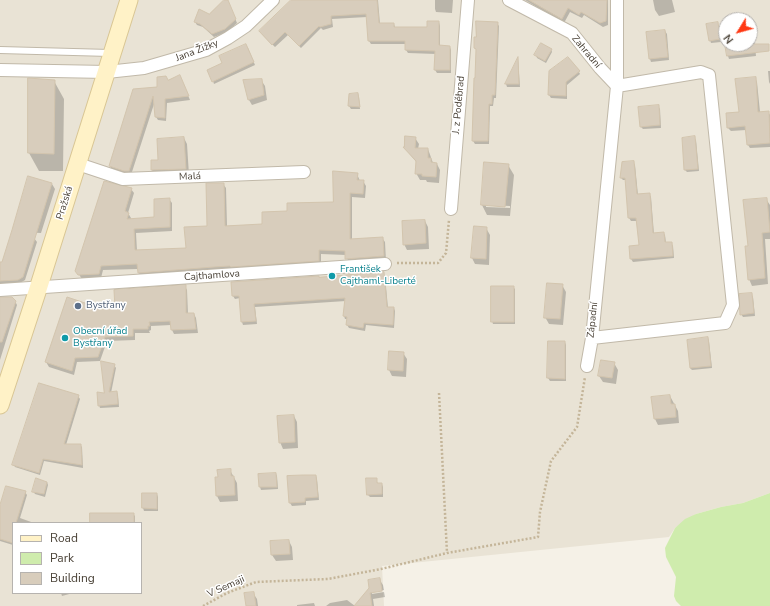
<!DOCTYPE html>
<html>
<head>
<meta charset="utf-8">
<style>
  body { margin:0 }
  #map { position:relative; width:770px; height:606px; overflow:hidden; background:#f5f1e7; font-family:"Nunito Sans",sans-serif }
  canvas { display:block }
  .legend { position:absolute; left:12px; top:522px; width:130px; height:72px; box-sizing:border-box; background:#fff; border:1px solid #b6b3af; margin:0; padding:5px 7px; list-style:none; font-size:12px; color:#494136 }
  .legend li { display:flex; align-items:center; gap:8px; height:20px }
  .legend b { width:20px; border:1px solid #b6b3af }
  .north { position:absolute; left:718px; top:12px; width:40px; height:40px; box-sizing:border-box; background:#fff; border:1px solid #b6b3af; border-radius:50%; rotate:233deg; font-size:11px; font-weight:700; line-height:16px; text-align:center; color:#494136 }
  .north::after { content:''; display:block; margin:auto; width:14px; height:18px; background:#ff3914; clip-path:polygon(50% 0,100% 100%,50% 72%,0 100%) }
</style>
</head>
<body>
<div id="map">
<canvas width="770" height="606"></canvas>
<ul class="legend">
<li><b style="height:5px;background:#fff2c7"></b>Road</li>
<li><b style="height:11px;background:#cfecad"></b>Park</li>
<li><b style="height:11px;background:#d8cdbc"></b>Building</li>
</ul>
<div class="north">N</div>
</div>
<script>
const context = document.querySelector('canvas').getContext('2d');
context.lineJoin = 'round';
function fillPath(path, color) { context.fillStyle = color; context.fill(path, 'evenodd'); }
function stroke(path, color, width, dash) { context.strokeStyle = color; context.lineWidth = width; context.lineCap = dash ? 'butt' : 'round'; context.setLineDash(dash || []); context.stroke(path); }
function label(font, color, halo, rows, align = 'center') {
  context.font = font + ' "Nunito Sans",sans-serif'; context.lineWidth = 3; context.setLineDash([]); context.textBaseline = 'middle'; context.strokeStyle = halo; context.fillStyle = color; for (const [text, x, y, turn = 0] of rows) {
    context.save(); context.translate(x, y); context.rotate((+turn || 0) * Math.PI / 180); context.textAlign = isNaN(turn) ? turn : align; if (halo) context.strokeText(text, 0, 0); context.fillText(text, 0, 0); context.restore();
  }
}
const residential = new Path2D(`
  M 0,0 L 770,0 L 770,493 L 743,503 L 721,507 L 696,514 L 675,528 L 669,537 L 382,566 L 384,606 L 0,606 ZM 726,20 L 750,20 L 750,44 L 726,44 ZM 13,523 L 141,523 L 141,593 L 13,593 Z`);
const green = new Path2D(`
  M 770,493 L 770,606 L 681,606 L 676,601 L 674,596 L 676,577 L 666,557 L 665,548 L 675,528 L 685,519 L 696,514 L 721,507 L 743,503 Z`);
const shadow = new Path2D(`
  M 225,0 L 227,0 L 237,23 L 227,32 L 214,37 L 203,27 L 197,25 L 195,22 L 209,16 Z
  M 292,0 L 378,0 L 380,24 L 394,24 L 395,27 L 428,28 L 439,22 L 440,26 L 440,46 L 450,47 L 451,50 L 451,73 L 437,73 L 435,70 L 436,54 L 408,53 L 406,50 L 406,44 L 371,44 L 369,41 L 367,17 L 332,19 L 333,27 L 323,30 L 321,28 L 301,48 L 288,35 L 275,47 L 262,34 Z
  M 435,0 L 453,0 L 452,13 L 436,12 L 435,9 Z
  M 525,0 L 608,0 L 608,25 L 603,27 L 584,15 L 582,18 L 570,12 L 564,23 Z
  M 653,0 L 672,0 L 675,12 L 659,16 L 655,10 Z
  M 497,23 L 499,26 L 496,98 L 494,98 L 493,106 L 490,106 L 489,144 L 475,144 L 473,141 L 477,50 L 475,48 Z
  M 717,23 L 721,42 L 711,43 L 710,40 Z
  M 665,31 L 667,34 L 669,60 L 651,62 L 650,59 Z
  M 750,32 L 752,32 L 754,35 L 756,56 L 729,59 L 728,56 L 726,44 L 750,44 Z
  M 248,48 L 255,65 L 214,84 L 213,81 L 223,64 Z
  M 551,49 L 552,52 L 546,63 L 537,58 L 536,55 Z
  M 518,59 L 520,87 L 507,87 L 506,84 Z
  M 768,71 L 770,71 L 770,84 L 769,82 Z
  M 550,72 L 579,72 L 580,74 L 567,85 L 567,99 L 551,98 L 549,95 Z
  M 755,78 L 757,82 L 760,112 L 768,112 L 770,115 L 770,147 L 750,148 L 748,145 L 746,130 L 731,131 L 728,128 L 740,113 Z
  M 29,79 L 54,81 L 64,99 L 63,171 L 39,171 L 29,153 Z
  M 181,79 L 190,100 L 167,103 L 166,121 L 158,120 L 156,117 L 155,101 L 131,175 L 127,175 L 112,170 L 110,166 L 134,90 L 158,87 L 168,81 Z
  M 261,80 L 265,86 L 267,100 L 252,105 L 249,100 Z
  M 358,94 L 359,97 L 360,109 L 351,109 L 349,106 L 350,95 Z
  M 658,106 L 660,109 L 661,128 L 643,129 L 641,127 Z
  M 184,138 L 187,144 L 189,175 L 155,176 L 152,170 L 152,161 L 159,161 Z
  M 415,138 L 419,144 L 418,149 L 428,149 L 433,163 L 437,164 L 440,170 L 439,183 L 427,182 L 426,180 L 420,180 L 416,173 L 417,163 L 405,148 Z
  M 694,138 L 696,140 L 699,171 L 687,172 L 685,170 Z
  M 633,162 L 635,165 L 638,195 L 649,194 L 651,197 L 654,234 L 663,233 L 665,235 L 666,243 L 671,243 L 673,246 L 674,258 L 633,262 L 631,259 L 630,247 L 640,246 L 638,221 L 631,221 L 629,218 L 626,180 L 623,180 L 621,178 Z
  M 508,165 L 514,175 L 510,216 L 487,215 L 482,205 ZM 486,205 L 510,206 L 510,208 L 486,207 Z
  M 357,174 L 360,181 L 363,181 L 366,186 L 365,198 L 352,197 L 352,240 L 382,238 L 385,242 L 386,261 L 349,263 L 346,255 L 321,254 L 321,265 L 141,277 L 139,273 L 138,269 L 103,270 L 101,278 L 82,279 L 76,270 L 131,189 L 134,193 L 128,213 L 131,218 L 131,220 L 155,218 L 169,199 L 172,203 L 172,231 L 136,233 L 137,251 L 187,249 L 208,227 L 223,184 L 226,188 L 227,226 L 263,225 L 288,212 L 334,203 Z
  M 52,184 L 55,189 L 41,233 L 17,232 Z
  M 766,199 L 770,205 L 770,239 L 765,239 L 768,284 L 752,286 L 749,279 L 749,247 Z
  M 425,221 L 428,227 L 429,249 L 407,250 L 404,244 Z
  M 486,228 L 490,235 L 489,265 L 475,264 L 472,258 Z
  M 34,238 L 37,242 L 25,280 L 20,283 L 0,287 L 0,263 L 2,263 Z
  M 383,273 L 385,276 L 388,308 L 394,308 L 395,311 L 394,328 L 366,325 L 365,331 L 349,328 L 347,325 L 348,319 L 345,319 L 344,316 L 346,301 L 255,307 L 257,324 L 243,325 L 242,322 L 240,298 L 235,299 L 233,296 L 319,278 Z
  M 562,285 L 566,292 L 563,325 L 549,324 L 545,317 Z
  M 185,286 L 187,290 L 188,314 L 194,314 L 196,318 L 198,333 L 174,334 L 172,330 L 171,325 L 151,326 L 151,330 L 149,331 L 150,333 L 135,333 L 135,340 L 107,341 L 100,361 L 77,362 L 74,375 L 49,367 L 46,362 L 88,305 L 116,310 Z
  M 513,287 L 515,289 L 515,324 L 493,324 L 492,321 Z
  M 751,294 L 753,297 L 755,316 L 743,317 L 741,314 Z
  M 0,298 L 15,301 L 17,305 L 0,360 Z
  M 708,338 L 709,341 L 712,368 L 692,370 L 690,368 Z
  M 548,342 L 565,342 L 566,345 L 566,381 L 550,381 L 548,378 Z
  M 403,353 L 407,359 L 406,377 L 392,376 L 389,370 Z
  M 614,363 L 618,370 L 616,384 L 603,382 L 599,376 Z
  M 114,365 L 116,368 L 111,393 L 117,392 L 118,395 L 119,407 L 100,408 L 99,405 L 105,395 Z
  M 78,396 L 80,399 L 66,445 L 80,445 L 82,447 L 83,468 L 44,461 L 40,475 L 15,467 L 14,465 Z
  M 670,396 L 678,411 L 679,423 L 658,425 L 655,419 Z
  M 294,416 L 297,422 L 298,448 L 283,449 L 280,442 Z
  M 230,470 L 237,483 L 238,501 L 220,502 L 217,496 L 216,478 L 219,477 Z
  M 276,474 L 277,476 L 278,489 L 261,490 L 260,487 L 259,475 Z
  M 316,476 L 317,479 L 319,500 L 306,501 L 306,505 L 292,506 L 290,503 Z
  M 376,479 L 378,484 L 382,484 L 383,487 L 383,497 L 370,497 L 368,495 Z
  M 47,482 L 48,485 L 45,497 L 35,494 L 33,491 Z
  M 25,492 L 27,495 L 20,518 L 34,523 L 13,523 L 13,545 L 0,541 L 0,508 Z
  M 157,494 L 158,497 L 158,511 L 144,511 L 143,508 Z
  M 133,514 L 135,516 L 135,523 L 104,523 Z
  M 289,541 L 292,547 L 293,560 L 276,561 L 272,555 Z
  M 379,579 L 383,585 L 384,590 L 372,592 L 372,594 L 384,592 L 385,597 L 373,599 L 374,606 L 355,606 Z
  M 61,593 L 73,593 L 62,596 Z
  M 253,593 L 257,599 L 258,606 L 247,606 Z
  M 347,600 L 355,606 L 326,606 L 330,603 Z
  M 314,603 L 315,606 L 297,606 L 297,605 Z`);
const building = new Path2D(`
  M 224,0 L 228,0 L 236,19 L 225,29 L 212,34 L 200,24 L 194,22 L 199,9 L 209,14 Z
  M 291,0 L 377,0 L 379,23 L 394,23 L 394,27 L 427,27 L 427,21 L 439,21 L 439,45 L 450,46 L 450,70 L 434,70 L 435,51 L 405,50 L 405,41 L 368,41 L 366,14 L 331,16 L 331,24 L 320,27 L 319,26 L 299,46 L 285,32 L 272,45 L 259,31 Z
  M 529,0 L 607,0 L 606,21 L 600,23 L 581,12 L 579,15 L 568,8 L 562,19 Z
  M 476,21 L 498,22 L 495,95 L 492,95 L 492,104 L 489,104 L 488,141 L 472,141 L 474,78 L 475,78 L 476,49 L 474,48 L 474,37 L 476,37 Z
  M 718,22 L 720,39 L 709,41 L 706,24 Z
  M 665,30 L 668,57 L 649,59 L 646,32 Z
  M 541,43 L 552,49 L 545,61 L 534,55 Z
  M 246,44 L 254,62 L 212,82 L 207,70 L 222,63 L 219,56 Z
  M 725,44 L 769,44 L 769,51 L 727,56 Z
  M 518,57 L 519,84 L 505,84 Z
  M 568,57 L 580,71 L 566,82 L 566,96 L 548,95 L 549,71 Z
  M 180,75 L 189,96 L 165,99 L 165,118 L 155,117 L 153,96 L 129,171 L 124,171 L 109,166 L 133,89 L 157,87 L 157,77 L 166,76 L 168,80 Z
  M 756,77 L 758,112 L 769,111 L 770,143 L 747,145 L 745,126 L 727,128 L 726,113 L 739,112 L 735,79 Z
  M 28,78 L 55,80 L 54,154 L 28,153 Z
  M 262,79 L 264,95 L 248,100 L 243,80 Z
  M 358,93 L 360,107 L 348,106 L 349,94 Z
  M 659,105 L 660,125 L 640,127 L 638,107 Z
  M 405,136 L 416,137 L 415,148 L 428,148 L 428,158 L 431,158 L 431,162 L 437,163 L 436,177 L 422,176 L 422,174 L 415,174 L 416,161 L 403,147 L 404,147 Z
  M 695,136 L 698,169 L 684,170 L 682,138 Z
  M 184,137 L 186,169 L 151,170 L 151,160 L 158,160 L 157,139 Z
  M 634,161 L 637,194 L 650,193 L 653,233 L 664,232 L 665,242 L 672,242 L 673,256 L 630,259 L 629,246 L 639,245 L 636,218 L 628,218 L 625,178 L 620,178 L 622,162 Z
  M 484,162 L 509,164 L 505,207 L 481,205 Z
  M 333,171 L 358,173 L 357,180 L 364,180 L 363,194 L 350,193 L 350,239 L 383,237 L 384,256 L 345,259 L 345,251 L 319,250 L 319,261 L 231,267 L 230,266 L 214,267 L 138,273 L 137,264 L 101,266 L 99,274 L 78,275 L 75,271 L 104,181 L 132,188 L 125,211 L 129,213 L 127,219 L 154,217 L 154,199 L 170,198 L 170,227 L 134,229 L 135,250 L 186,248 L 184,227 L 207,226 L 206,183 L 224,183 L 225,226 L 262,224 L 262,212 L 287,211 L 287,203 L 333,202 Z
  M 28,176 L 52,183 L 23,277 L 18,280 L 0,281 L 0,262 L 2,262 L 12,230 Z
  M 767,198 L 770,232 L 762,233 L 765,278 L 748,280 L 745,246 L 748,246 L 743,200 Z
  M 425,220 L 426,243 L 403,245 L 402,221 Z
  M 474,226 L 487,227 L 486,259 L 471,258 Z
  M 384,272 L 387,307 L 394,307 L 393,325 L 364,323 L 363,328 L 346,325 L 347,317 L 343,316 L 345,298 L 254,304 L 256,321 L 241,322 L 239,296 L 232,296 L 231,282 L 319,276 L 319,277 Z
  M 547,283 L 563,284 L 560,319 L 544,318 Z
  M 186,285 L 186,313 L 194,313 L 196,329 L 171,330 L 170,321 L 149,322 L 150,326 L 148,326 L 148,329 L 133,329 L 133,336 L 105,337 L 98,357 L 75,358 L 72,371 L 45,362 L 67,297 L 88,304 L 115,308 L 114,290 Z
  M 491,286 L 514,286 L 514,322 L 491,322 Z
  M 752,293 L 754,313 L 740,315 L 739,294 Z
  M 0,297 L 12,297 L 16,301 L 2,342 L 0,342 Z
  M 708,337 L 711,366 L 690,368 L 687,340 Z
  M 548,341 L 565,341 L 565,379 L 547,378 Z
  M 389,351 L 404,352 L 403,371 L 388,370 Z
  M 601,360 L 615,362 L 612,378 L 598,376 Z
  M 101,361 L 115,364 L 109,392 L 117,391 L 118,404 L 98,406 L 97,392 L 104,393 Z
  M 39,383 L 79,395 L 64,444 L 81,444 L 82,465 L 43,459 L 39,473 L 12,465 Z
  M 670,395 L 671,404 L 675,404 L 676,417 L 654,419 L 651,397 Z
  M 294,415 L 295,442 L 279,443 L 277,416 Z
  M 231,469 L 231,476 L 234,476 L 235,495 L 216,496 L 215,477 L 218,477 L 217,470 Z
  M 276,473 L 277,487 L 259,487 L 258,474 Z
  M 304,475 L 316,475 L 318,497 L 305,498 L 305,502 L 289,503 L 287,476 Z
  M 36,478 L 47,482 L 44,494 L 32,492 Z
  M 366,478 L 377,478 L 377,483 L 382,483 L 382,494 L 367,495 Z
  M 6,486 L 26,491 L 16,523 L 13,523 L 13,543 L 0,539 L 0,505 Z
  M 142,493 L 157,493 L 157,509 L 142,508 Z
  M 90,513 L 134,513 L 134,523 L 90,523 Z
  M 289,540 L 290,554 L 271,555 L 270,541 Z
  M 380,578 L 382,591 L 370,593 L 372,606 L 354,606 L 369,588 L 368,580 Z
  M 254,592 L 256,606 L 246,606 L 244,593 Z`);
const path = new Path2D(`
  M 397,263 L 438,263 L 446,253 L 449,220
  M 439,393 L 447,553
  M 203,606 L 227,593 L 256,582 L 328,579 L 381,569 L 447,553 L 538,537 L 540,512 L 551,461 L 577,427 L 585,377`);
const lane = new Path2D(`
  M 0,50 L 110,53`);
const street = new Path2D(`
  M 509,0 L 572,33 L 600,68 L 617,86 L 701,72 L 709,75 L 733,305 L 725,323 L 592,338
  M 0,70 L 107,72 L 144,68 L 206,50 L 228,38 L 246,26 L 273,0
  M 78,164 L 123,179 L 304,172
  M 451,209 L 468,0
  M 0,290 L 385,264
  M 587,366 L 592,338 L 617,86 L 617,0`);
const secondary = new Path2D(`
  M 0,405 L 38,289 L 129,0`);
const markers = [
  [332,276,4,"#0f9aa8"],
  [78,306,4,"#5c6f8a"],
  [65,338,4,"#0f9aa8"]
];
const streetNames = [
  ["Jana Žižky",197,51,-21],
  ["Zahradní",586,52,50],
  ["J. z Poděbrad",459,105,-85],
  ["Malá",190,177,-2],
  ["Pražská",65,203,-73],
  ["Cajthamlova",212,276,-4],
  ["Západní",593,320,-84],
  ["V Semaji",226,587,-24]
];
const cultureNames = [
  ["František",340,270],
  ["Cajthaml-Liberté",340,282],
  ["Obecní úřad",73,332],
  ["Bystřany",73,344]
];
const serviceNames = [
  ["Bystřany",86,306]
];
fillPath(residential, '#e9e3d5');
fillPath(green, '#cfecad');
fillPath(shadow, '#0003');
fillPath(building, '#d8cdbc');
stroke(building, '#d3c5ae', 1);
stroke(lane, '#c1b9a9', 8);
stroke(street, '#c1b9a9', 14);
stroke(secondary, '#d9c694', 19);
stroke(path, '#c4b599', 2.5, [2, 2]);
stroke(lane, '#fff', 6);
stroke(street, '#fff', 12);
stroke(secondary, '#fff2c7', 17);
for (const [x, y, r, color] of markers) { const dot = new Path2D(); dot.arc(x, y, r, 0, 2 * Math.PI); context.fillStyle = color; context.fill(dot); stroke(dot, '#fff', 1.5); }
label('10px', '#494136', '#fff', streetNames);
label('10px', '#0d838f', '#fff', cultureNames, 'left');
label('10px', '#4e5e75', '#fff', serviceNames, 'left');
</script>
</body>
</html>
